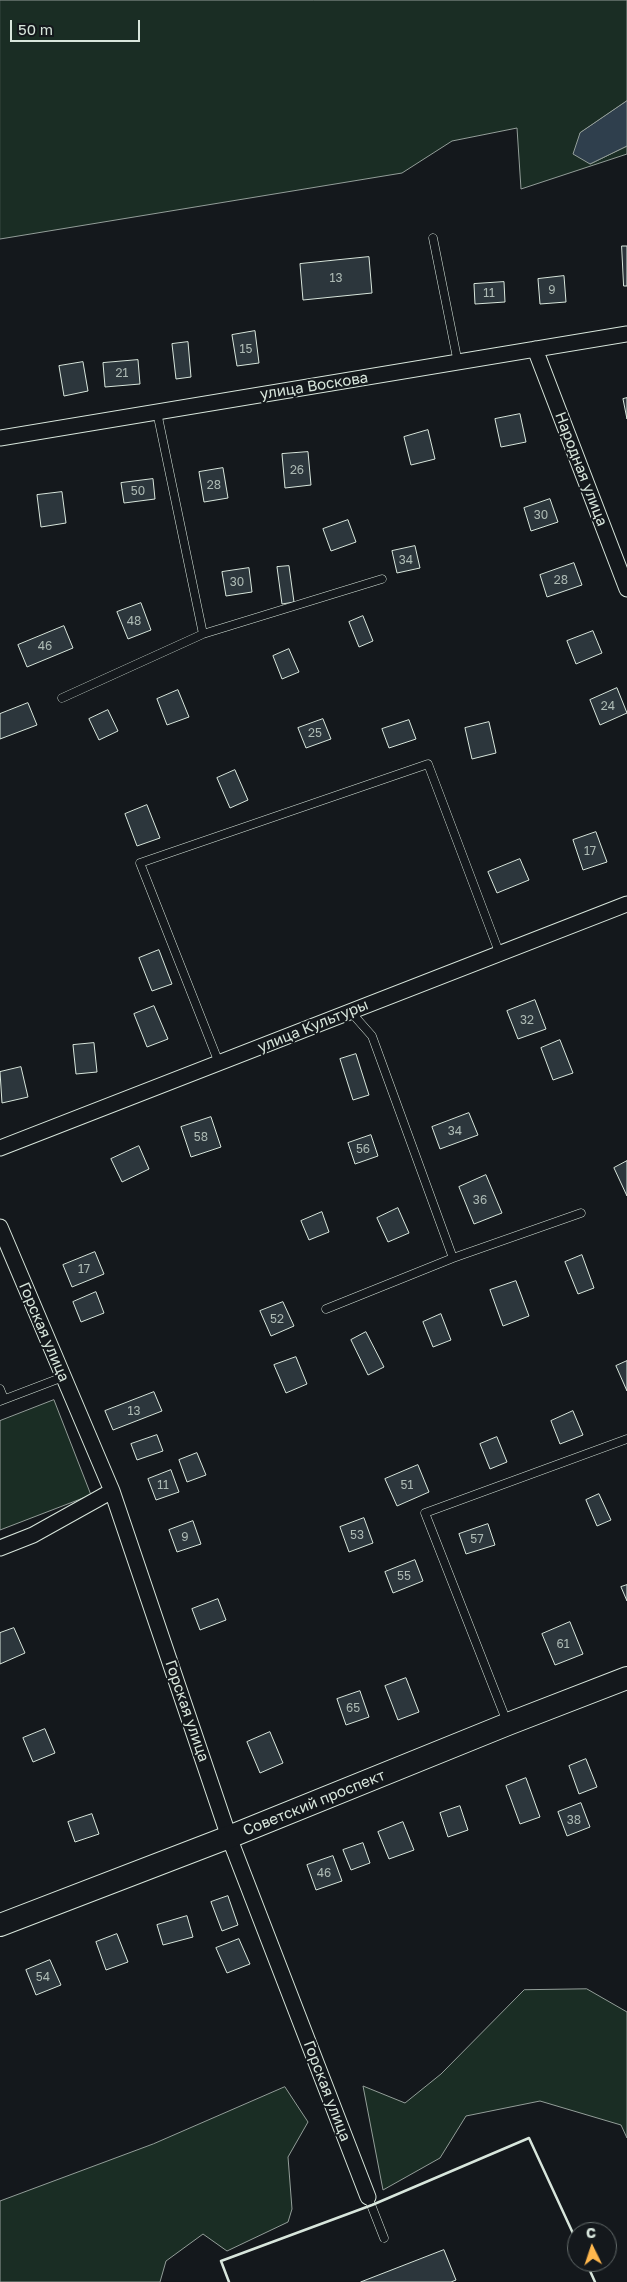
<!DOCTYPE html>
<html>
<head>
<meta charset="utf-8">
<style>
  body { margin:0 }
  #map { position:relative; width:627px; height:2282px; overflow:hidden; background:#14181c; font-family:"Golos Text",sans-serif }
  canvas { display:block }
  .north { position:absolute; left:567px; top:2222px; width:50px; height:50px; box-sizing:border-box; background:#14181c; border:1px solid #626a69; border-radius:50%; rotate:356deg; font-size:14px; font-weight:700; line-height:20px; text-align:center; color:#d8e6dc }
  .north::after { content:''; display:block; margin:auto; width:18px; height:22px; background:#ffb74d; clip-path:polygon(50% 0,100% 100%,50% 72%,0 100%) }
  .scale { position:absolute; left:10px; top:20px; width:130px; height:22px; box-sizing:border-box; border:2px solid #d8e6dc; border-top:0; padding-left:6px; font-size:15px; line-height:18px; white-space:nowrap; color:#d8e6dc; -webkit-text-stroke:4px #14181c; paint-order:stroke }
</style>
</head>
<body>
<div id="map">
<canvas width="627" height="2282"></canvas>
<div class="north">С</div>
<div class="scale">50 m</div>
</div>
<script>
const context = document.querySelector('canvas').getContext('2d');
context.lineJoin = 'round';
function fillPath(path, color) { context.fillStyle = color; context.fill(path, 'evenodd'); }
function stroke(path, color, width, dash) { context.strokeStyle = color; context.lineWidth = width; context.lineCap = dash ? 'butt' : 'round'; context.setLineDash(dash || []); context.stroke(path); }
function label(font, color, halo, rows, align = 'center') {
  context.font = font + ' "Golos Text",sans-serif'; context.lineWidth = 4; context.setLineDash([]); context.textBaseline = 'middle'; context.strokeStyle = halo; context.fillStyle = color; for (const [text, x, y, turn = 0] of rows) {
    context.save(); context.translate(x, y); context.rotate((+turn || 0) * Math.PI / 180); context.textAlign = isNaN(turn) ? turn : align; if (halo) context.strokeText(text, 0, 0); context.fillText(text, 0, 0); context.restore();
  }
}
const green = new Path2D(`
  M 0,0 L 627,0 L 627,101 L 580,133 L 590,164 L 627,146 L 627,154 L 521,189 L 517,128 L 452,141 L 402,173 L 0,239 Z
  M 54,1400 L 91,1495 L 0,1530 L 0,1421 Z
  M 587,1989 L 627,2012 L 627,2138 L 621,2125 L 540,2101 L 466,2116 L 440,2158 L 383,2190 L 363,2086 L 405,2103 L 441,2074 L 524,1990 Z
  M 285,2087 L 308,2122 L 288,2157 L 292,2209 L 288,2222 L 227,2251 L 203,2234 L 166,2261 L 160,2282 L 0,2282 L 0,2201 L 153,2144 Z`);
const water = new Path2D(`
  M 627,101 L 627,146 L 590,164 L 573,154 L 580,133 Z`);
const building = new Path2D(`
  M 622,246 L 627,246 L 627,286 L 624,286 Z
  M 369,257 L 372,293 L 303,300 L 300,264 Z
  M 564,276 L 566,302 L 540,304 L 538,279 Z
  M 504,282 L 505,302 L 475,304 L 474,284 Z
  M 255,331 L 259,363 L 237,366 L 232,335 Z
  M 188,342 L 191,377 L 176,379 L 172,344 Z
  M 138,360 L 140,384 L 105,387 L 103,363 Z
  M 83,362 L 88,391 L 64,396 L 59,366 Z
  M 627,398 L 627,419 L 623,399 Z
  M 520,414 L 526,442 L 501,447 L 495,419 Z
  M 428,430 L 435,459 L 411,465 L 404,437 Z
  M 308,452 L 311,485 L 285,488 L 282,454 Z
  M 223,468 L 228,498 L 204,502 L 199,472 Z
  M 153,479 L 155,499 L 124,503 L 121,483 Z
  M 62,492 L 66,523 L 41,527 L 37,495 Z
  M 550,499 L 558,522 L 531,531 L 524,508 Z
  M 348,520 L 356,542 L 331,551 L 323,529 Z
  M 415,546 L 420,568 L 397,573 L 392,551 Z
  M 574,563 L 582,585 L 547,597 L 540,575 Z
  M 289,566 L 294,602 L 282,604 L 277,567 Z
  M 249,568 L 252,592 L 226,596 L 222,572 Z
  M 141,603 L 151,630 L 128,639 L 117,612 Z
  M 363,616 L 373,641 L 359,647 L 349,622 Z
  M 64,626 L 73,648 L 27,667 L 18,645 Z
  M 593,631 L 602,653 L 576,664 L 567,641 Z
  M 289,649 L 299,672 L 282,679 L 273,656 Z
  M 617,688 L 627,713 L 600,725 L 590,700 Z
  M 178,690 L 189,717 L 167,725 L 157,699 Z
  M 28,703 L 37,725 L 0,739 L 0,714 Z
  M 108,710 L 118,731 L 99,740 L 89,719 Z
  M 323,719 L 331,739 L 306,748 L 298,728 Z
  M 409,720 L 416,739 L 389,748 L 382,729 Z
  M 489,722 L 496,753 L 472,759 L 465,728 Z
  M 235,770 L 248,800 L 230,808 L 217,778 Z
  M 147,805 L 160,838 L 137,846 L 125,814 Z
  M 596,832 L 607,862 L 583,870 L 573,840 Z
  M 520,859 L 529,880 L 497,893 L 488,872 Z
  M 159,950 L 172,984 L 152,991 L 139,958 Z
  M 535,1000 L 546,1029 L 518,1039 L 507,1011 Z
  M 154,1006 L 168,1039 L 147,1047 L 134,1014 Z
  M 560,1040 L 573,1073 L 553,1080 L 541,1048 Z
  M 94,1043 L 97,1072 L 76,1074 L 73,1045 Z
  M 356,1054 L 369,1095 L 353,1100 L 340,1059 Z
  M 21,1067 L 28,1097 L 2,1103 L 0,1072 Z
  M 469,1113 L 478,1135 L 440,1149 L 432,1127 Z
  M 211,1117 L 221,1147 L 191,1157 L 181,1127 Z
  M 371,1135 L 378,1156 L 355,1164 L 348,1143 Z
  M 139,1146 L 149,1169 L 122,1182 L 111,1159 Z
  M 627,1161 L 627,1196 L 614,1168 Z
  M 486,1175 L 502,1213 L 474,1224 L 459,1187 Z
  M 398,1208 L 409,1233 L 388,1242 L 377,1218 Z
  M 322,1212 L 329,1232 L 309,1240 L 301,1221 Z
  M 95,1252 L 104,1274 L 72,1287 L 63,1265 Z
  M 582,1255 L 594,1288 L 578,1294 L 565,1262 Z
  M 516,1281 L 529,1316 L 503,1326 L 490,1290 Z
  M 96,1292 L 104,1313 L 81,1322 L 73,1302 Z
  M 283,1302 L 294,1326 L 271,1336 L 260,1311 Z
  M 441,1314 L 451,1340 L 433,1347 L 423,1322 Z
  M 366,1332 L 384,1367 L 368,1375 L 351,1340 Z
  M 296,1357 L 307,1384 L 286,1393 L 274,1365 Z
  M 627,1361 L 627,1391 L 616,1366 Z
  M 154,1392 L 162,1411 L 113,1430 L 105,1411 Z
  M 573,1411 L 583,1435 L 560,1444 L 551,1421 Z
  M 157,1435 L 163,1451 L 137,1460 L 131,1444 Z
  M 497,1437 L 507,1462 L 490,1469 L 480,1444 Z
  M 197,1453 L 206,1475 L 187,1482 L 179,1460 Z
  M 418,1465 L 429,1492 L 397,1506 L 385,1479 Z
  M 171,1470 L 179,1492 L 156,1500 L 148,1479 Z
  M 599,1494 L 611,1520 L 597,1526 L 586,1500 Z
  M 364,1518 L 373,1543 L 349,1552 L 340,1527 Z
  M 193,1521 L 201,1544 L 177,1552 L 169,1530 Z
  M 488,1524 L 495,1545 L 466,1554 L 459,1534 Z
  M 415,1560 L 423,1581 L 393,1593 L 385,1572 Z
  M 627,1585 L 627,1601 L 621,1587 Z
  M 218,1599 L 226,1620 L 200,1630 L 192,1609 Z
  M 570,1622 L 583,1654 L 555,1665 L 542,1634 Z
  M 14,1628 L 25,1653 L 0,1664 L 0,1633 Z
  M 406,1678 L 419,1712 L 398,1720 L 385,1686 Z
  M 360,1691 L 369,1717 L 346,1725 L 337,1699 Z
  M 45,1729 L 55,1753 L 33,1762 L 23,1738 Z
  M 270,1732 L 283,1763 L 260,1773 L 247,1742 Z
  M 586,1759 L 597,1787 L 579,1794 L 569,1766 Z
  M 526,1778 L 540,1817 L 520,1824 L 506,1786 Z
  M 581,1803 L 590,1827 L 567,1836 L 558,1812 Z
  M 460,1806 L 468,1830 L 448,1837 L 440,1813 Z
  M 92,1814 L 99,1834 L 75,1842 L 68,1822 Z
  M 403,1822 L 414,1850 L 389,1859 L 378,1832 Z
  M 363,1843 L 370,1863 L 351,1870 L 343,1850 Z
  M 333,1856 L 342,1881 L 316,1890 L 307,1865 Z
  M 228,1896 L 238,1925 L 222,1931 L 211,1902 Z
  M 187,1916 L 193,1937 L 163,1945 L 157,1925 Z
  M 117,1934 L 128,1962 L 106,1970 L 96,1942 Z
  M 239,1939 L 250,1964 L 227,1973 L 216,1948 Z
  M 50,1960 L 61,1985 L 36,1995 L 26,1970 Z
  M 444,2250 L 456,2280 L 451,2282 L 361,2282 Z`);
const lane = new Path2D(`
  M 433,238 L 458,363
  M 203,634 L 382,579
  M 62,698 L 203,634 L 157,412
  M 219,1063 L 140,863 L 428,764 L 499,952
  M 453,1258 L 581,1213
  M 326,1309 L 453,1258 L 372,1036 L 350,1011
  M 0,1389 L 4,1399
  M 0,1401 L 63,1377
  M 507,1722 L 425,1513 L 627,1439
  M 368,2197 L 384,2238`);
const street = new Path2D(`
  M 535,349 L 627,589
  M 0,438 L 627,334
  M 0,1148 L 627,904
  M 0,1227 L 112,1491 L 229,1837 L 368,2197
  M 0,1548 L 33,1535 L 112,1491`);
const secondary = new Path2D(`
  M 0,1925 L 229,1837 L 508,1724 L 627,1678`);
const wall = new Path2D(`
  M 586,2262 L 595,2282
  M 229,2282 L 221,2261 L 372,2205 L 529,2138 L 577,2242`);
const numberNames = [
  ["13",336,278],
  ["9",552,290],
  ["11",489,293],
  ["15",246,349],
  ["21",122,373],
  ["26",297,470],
  ["28",214,485],
  ["50",138,491],
  ["30",541,515],
  ["34",406,560],
  ["28",561,580],
  ["30",237,582],
  ["48",134,621],
  ["46",45,646],
  ["24",608,706],
  ["25",315,733],
  ["17",590,851],
  ["32",527,1020],
  ["34",455,1131],
  ["58",201,1137],
  ["56",363,1149],
  ["36",480,1200],
  ["17",84,1269],
  ["52",277,1319],
  ["13",134,1411],
  ["11",163,1485],
  ["51",407,1485],
  ["53",357,1535],
  ["9",185,1537],
  ["57",477,1539],
  ["55",404,1576],
  ["61",563,1644],
  ["65",353,1708],
  ["38",574,1820],
  ["46",324,1873],
  ["54",43,1977]
];
const streetNames = [
  ["улица Воскова",314,386,-9],
  ["Народная улица",581,469,69],
  ["улица Культуры",313,1026,-22],
  ["Горская улица",44,1332,67],
  ["Горская улица",187,1711,71],
  ["Советский проспект",314,1803,-22],
  ["Горская улица",327,2091,69]
];
fillPath(green, '#1a2d24');
stroke(green, '#939e99', 1);
fillPath(water, '#2f3f4d');
stroke(water, '#939e99', 1);
fillPath(building, '#2c363c');
stroke(building, '#d8e6dc', 1);
stroke(lane, '#d8e6dc', 9);
stroke(street, '#d8e6dc', 17);
stroke(secondary, '#d8e6dc', 24);
stroke(lane, '#14181c', 8);
stroke(street, '#14181c', 15);
stroke(secondary, '#14181c', 22);
stroke(wall, '#d8e6dc', 2.5);
label('12px', '#adbab4', null, numberNames);
label('15px', '#d8e6dc', '#14181c', streetNames);
</script>
</body>
</html>
